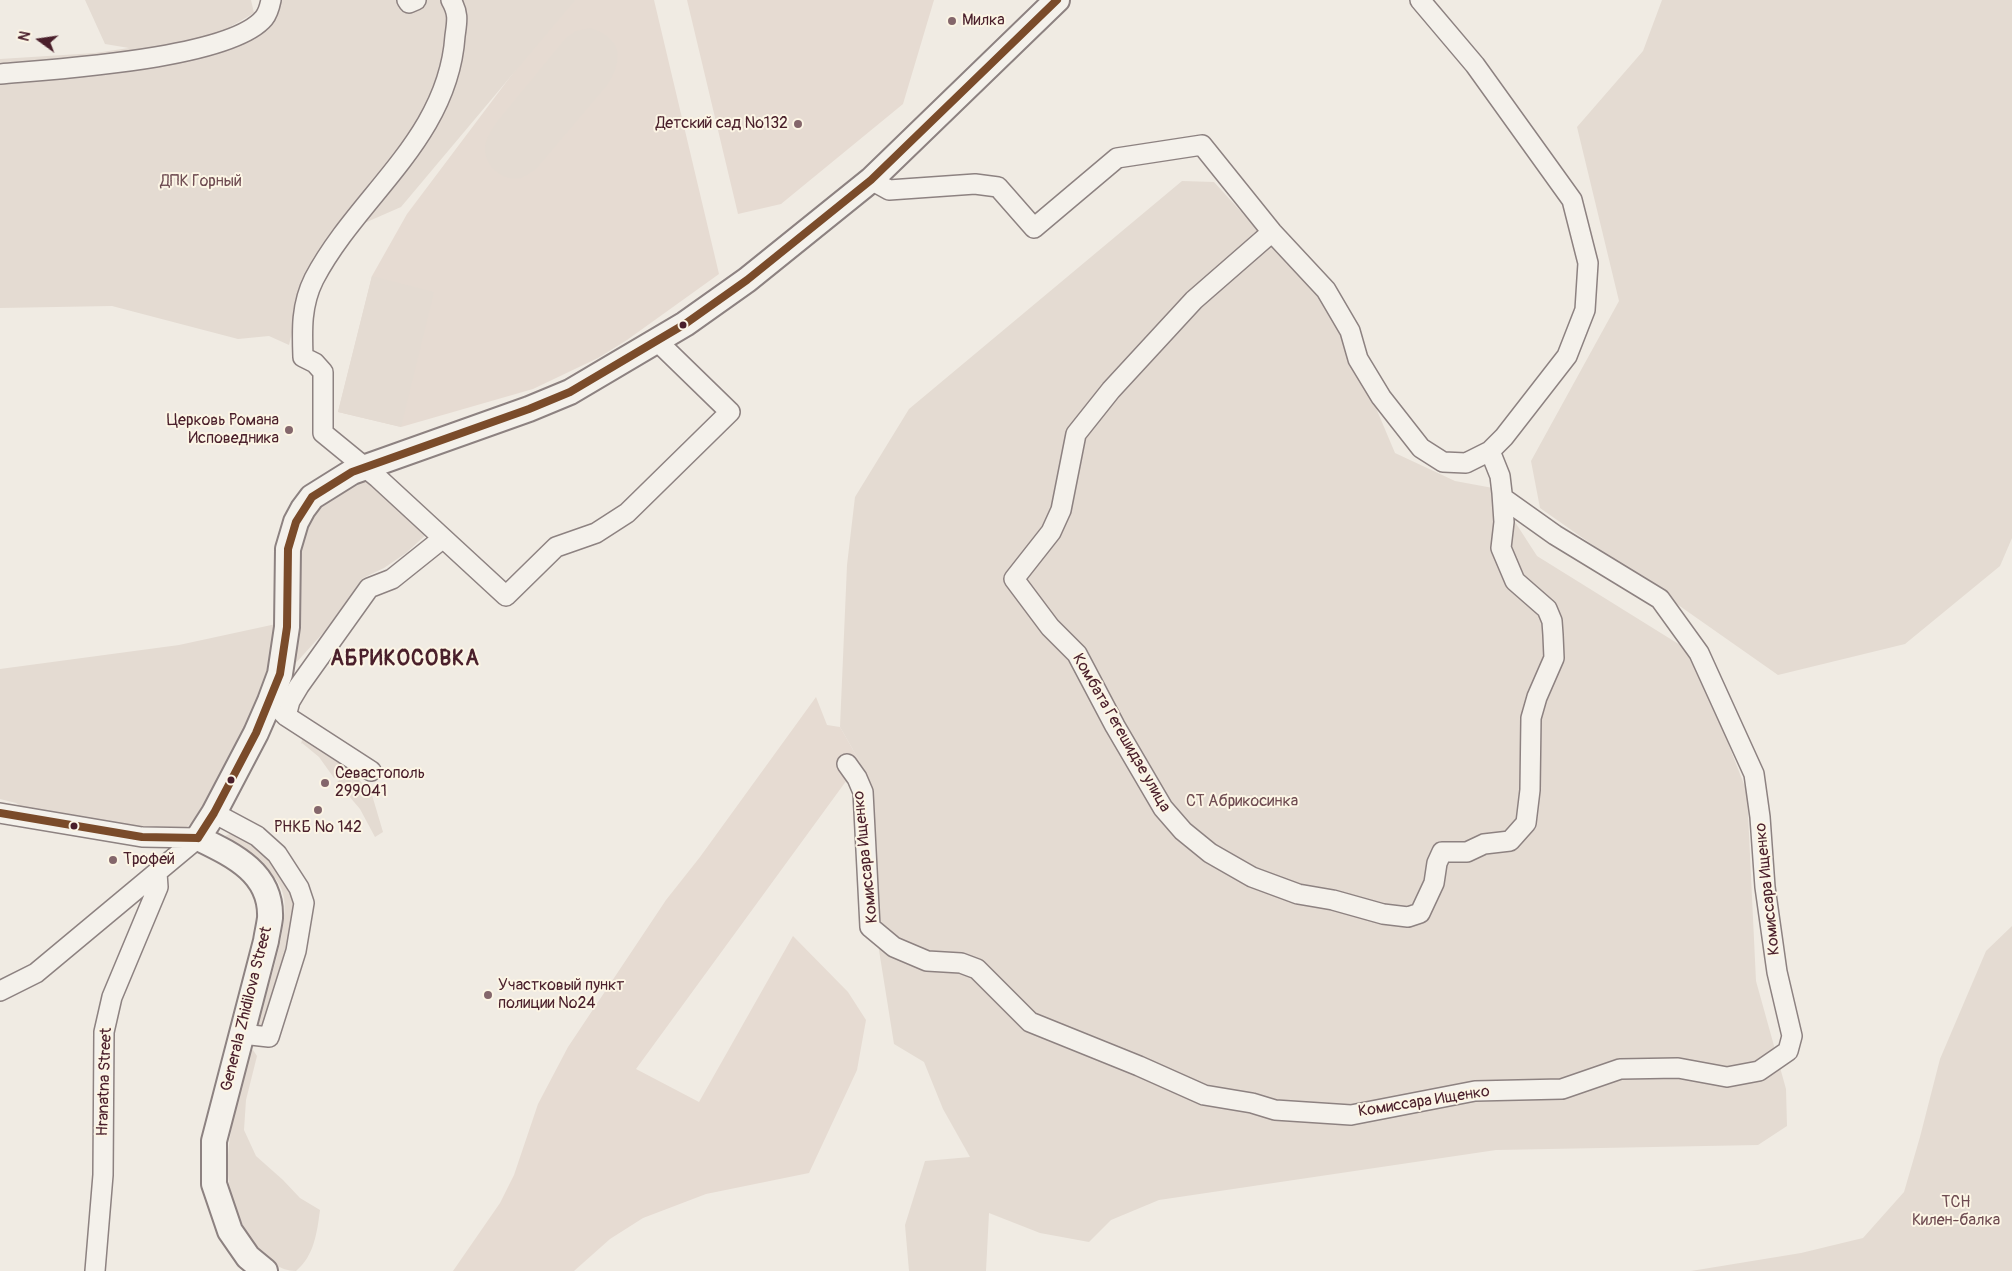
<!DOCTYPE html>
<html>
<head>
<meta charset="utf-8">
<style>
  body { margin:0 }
  #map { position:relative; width:2012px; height:1271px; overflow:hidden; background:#f0ebe3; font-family:Pangolin,sans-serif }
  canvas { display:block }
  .north { position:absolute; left:15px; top:15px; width:50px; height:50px; -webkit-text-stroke:4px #fcf5e5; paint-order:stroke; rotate:284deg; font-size:14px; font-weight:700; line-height:20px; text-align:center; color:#4a1f2b }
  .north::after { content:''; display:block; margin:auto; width:18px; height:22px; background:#4a1f2b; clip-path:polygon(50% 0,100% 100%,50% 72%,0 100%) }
</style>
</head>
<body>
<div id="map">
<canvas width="2012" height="1271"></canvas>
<div class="north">N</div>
</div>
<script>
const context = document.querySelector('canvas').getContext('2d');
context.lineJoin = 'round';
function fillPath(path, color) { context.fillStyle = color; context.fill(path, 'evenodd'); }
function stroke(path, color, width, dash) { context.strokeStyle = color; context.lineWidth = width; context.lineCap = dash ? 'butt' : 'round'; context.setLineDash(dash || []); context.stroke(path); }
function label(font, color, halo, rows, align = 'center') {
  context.font = font + ' Pangolin,sans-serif'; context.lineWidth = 4; context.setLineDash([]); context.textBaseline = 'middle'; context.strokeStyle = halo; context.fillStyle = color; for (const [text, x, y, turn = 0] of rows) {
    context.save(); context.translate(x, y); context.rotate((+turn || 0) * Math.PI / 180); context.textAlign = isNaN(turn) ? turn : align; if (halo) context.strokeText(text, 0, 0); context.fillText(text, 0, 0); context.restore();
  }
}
const built = new Path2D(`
  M 568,0 L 654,0 L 719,274 L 627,340 L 598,358 L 533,389 L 401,427 L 338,412 L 372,276 L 407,214 Z
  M 687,0 L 934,0 L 903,104 L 781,204 L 738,214 Z
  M 816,697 L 827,725 L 840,727 L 860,762 L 636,1069 L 699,1102 L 793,936 L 848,992 L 866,1020 L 857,1070 L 809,1173 L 706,1194 L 643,1218 L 610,1239 L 574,1271 L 453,1271 L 500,1203 L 514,1175 L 538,1104 L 568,1047 L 666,900 L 700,857 Z`);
const green = new Path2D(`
  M 85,0 L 251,0 L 254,13 L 230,27 L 249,22 L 268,0 L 575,0 L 401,207 L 337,235 L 304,285 L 289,345 L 269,336 L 238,339 L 112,306 L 0,308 L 0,59 L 95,53 L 129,48 L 105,44 Z
  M 1662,0 L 2012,0 L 2012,538 L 2000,566 L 1905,644 L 1778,675 L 1540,508 L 1531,461 L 1619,301 L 1577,127 L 1643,51 Z
  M 591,28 C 622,39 624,59 607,85 L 535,170 C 531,172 526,176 521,178 C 503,182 484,166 485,147 C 486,138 492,130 497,122 L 566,38 L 576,31 Z
  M 1182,181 L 1214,182 L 1338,318 L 1395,453 L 1455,481 L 1493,488 L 1537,556 L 1693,653 L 1747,792 L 1756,981 L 1786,1089 L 1787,1126 L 1758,1145 L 1496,1150 L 1159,1200 L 1111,1220 L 1089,1242 L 1040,1233 L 989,1213 L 986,1271 L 909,1271 L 905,1225 L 925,1161 L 970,1157 L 943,1109 L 924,1062 L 894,1044 L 862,844 L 860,762 L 840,727 L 847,565 L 855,497 L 909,409 Z
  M 372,276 L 434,292 L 401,427 L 338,412 Z
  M 371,479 L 429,532 L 406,553 L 384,568 L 363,578 L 324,632 L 294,665 L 287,662 L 300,522 L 349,481 Z
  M 276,624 L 269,667 L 246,727 L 218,777 L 196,820 L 185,828 L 167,834 L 26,811 L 16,803 L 0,799 L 0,669 L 179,645 Z
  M 306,739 L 348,766 L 334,778 L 319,757 L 302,743 L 301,744 L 302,740 Z
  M 352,771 L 372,795 L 383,832 L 375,837 L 360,809 L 337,782 Z
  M 237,831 L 286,872 L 299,907 L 267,1028 L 260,1027 L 256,1022 L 257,1017 C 268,993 291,918 283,894 C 282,889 278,881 274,877 C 264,861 238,848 222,837 Z
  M 2012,926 L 2012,1271 L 1691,1271 L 1801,1253 L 1863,1238 L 1904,1192 L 1920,1137 L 1940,1059 L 1986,951 Z
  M 250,1049 L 253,1050 L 257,1056 L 246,1100 L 244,1130 L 256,1156 L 283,1180 L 300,1198 L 320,1210 C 317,1233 314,1256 296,1271 C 279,1271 266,1259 256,1246 C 218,1192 225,1154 239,1093 C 242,1080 243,1061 250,1049 Z`);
const minor = new Path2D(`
  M 407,0 L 409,3 L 416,0
  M 451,0 C 459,14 457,21 455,36 C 448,139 358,195 314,279 C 301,305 302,330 303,357 L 315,363 L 323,372 L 323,433 L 378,478 L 506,596 L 556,547 L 596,533 L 627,513 L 730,412 L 657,341
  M 0,74 C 55,69 230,59 264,18 C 268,13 270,5 271,0
  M 871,180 L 889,190 L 975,184 L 998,187 L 1034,228 L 1117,158 L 1202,145 L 1272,232 L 1326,290 L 1350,331 L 1358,359 L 1381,397 L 1421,448 L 1443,462 L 1466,463 L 1490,451 L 1504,437 L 1567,356 L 1585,310 L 1588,263 L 1572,200 L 1475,65 L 1420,0
  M 1272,232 L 1194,300 L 1111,390 L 1076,434 L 1061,510 L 1051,532 L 1014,579 L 1050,627 L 1077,654 L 1115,726 L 1163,808 L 1183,831 L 1210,853 L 1252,877 L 1298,894 L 1333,900 L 1383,914 L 1408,917 L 1420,913 L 1434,883 L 1437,863 L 1442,852 L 1467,852 L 1484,844 L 1510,841 L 1526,823 L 1530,790 L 1531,718 L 1537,697 L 1554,658 L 1553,635 L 1552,621 L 1547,609 L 1515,581 L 1501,548 L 1504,522 L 1502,493 L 1500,476 L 1490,451
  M 277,707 L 286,716 L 371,771
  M 286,716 L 290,701 L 299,686 L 369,588 L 392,579 L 442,539
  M 847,764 L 857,778 L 863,792 L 870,927 L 894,947 L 927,961 L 961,963 L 977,969 L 1030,1022 L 1139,1066 L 1204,1095 L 1252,1103 L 1275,1110 L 1351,1115 L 1475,1091 L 1562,1089 L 1620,1069 L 1678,1068 L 1727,1077 L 1759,1071 L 1788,1051 L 1792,1036 L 1777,972 L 1765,887 L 1760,817 L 1754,774 L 1699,653 L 1660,599 L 1555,535 L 1503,498
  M 0,813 L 142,837 L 198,838
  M 214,813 L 257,836 L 277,854 L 299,888 L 304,903 L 296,951 L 269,1037 L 242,1034
  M 0,991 L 36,973 L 198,838
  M 95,1271 L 103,1175 L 104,1032 L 112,997 L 158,887 L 157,873`);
const major = new Path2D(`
  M 265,1271 L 248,1257 L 230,1231 L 214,1184 L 214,1141 L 266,941 C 267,934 269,926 270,918 C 272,873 233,855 198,838 L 214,813 L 256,733 L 270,701 L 280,674 L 287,627 L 288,549 L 296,522 L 303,509 L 312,497 L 352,472 L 529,409 L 570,392 L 685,324 L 747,280 L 871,180 L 1057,0`);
const bus1 = new Path2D(`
  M 0,813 L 142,837 L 198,838
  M 198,838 L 214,813 L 256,733 L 280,674 L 287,627 L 288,549 L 296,522 L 312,497 L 352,472 L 529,409 L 570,392 L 685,324 L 747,280 L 871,180 L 1057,0`);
const markers = [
  [952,21,5,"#84666b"],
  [798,124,5,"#84666b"],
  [683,325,4.5,"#4a1f2b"],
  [289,430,5,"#84666b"],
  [231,780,4.5,"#4a1f2b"],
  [325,783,5,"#84666b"],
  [318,810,5,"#84666b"],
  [74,826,4.5,"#4a1f2b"],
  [113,860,5,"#84666b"],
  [488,995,5,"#84666b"]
];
const poiNames = [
  ["Милка",962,21],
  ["Детский сад №132",788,124,"right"],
  ["Церковь Романа",279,421,"right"],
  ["Исповедника",279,439,"right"],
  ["Севастополь",335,774],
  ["299041",335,792],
  ["РНКБ № 142",318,828,"center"],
  ["Трофей",123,860],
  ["Участковый пункт",498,986],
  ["полиции №24",498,1004]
];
const parkNames = [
  ["ДПК Горный",201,182],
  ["СТ Абрикосинка",1242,802],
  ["ТСН",1956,1203],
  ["Килен-балка",1956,1221]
];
const streetNames = [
  ["Комбата Гегешидзе улица",1121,733,60],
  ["Комиссара Ищенко",866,857,-96],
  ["Комиссара Ищенко",1768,889,-96],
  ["Generala Zhidilova Street",247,1009,-76],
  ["Hranatna Street",105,1082,-88],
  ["Комиссара Ищенко",1424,1102,-9]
];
const districtNames = [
  ["АБРИКОСОВКА",405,660]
];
fillPath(built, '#e6dbd2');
fillPath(green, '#e4dbd2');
stroke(minor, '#8d8281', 22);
stroke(major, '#8d8281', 28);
stroke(minor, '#f4f1eb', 19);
stroke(major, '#f4f1eb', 24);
stroke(bus1, '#7a4b2a', 8);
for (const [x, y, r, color] of markers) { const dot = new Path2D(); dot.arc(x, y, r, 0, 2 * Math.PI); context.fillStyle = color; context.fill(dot); stroke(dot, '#fcf5e5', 2); }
label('16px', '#4a1f2b', '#fcf5e5', poiNames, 'left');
label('16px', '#6e4b51', '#fcf5e5', parkNames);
label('16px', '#4a1f2b', '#fcf5e5', streetNames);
context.letterSpacing = '1px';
label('bold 21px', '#4a1f2b', '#fcf5e5', districtNames);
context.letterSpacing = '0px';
</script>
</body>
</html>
